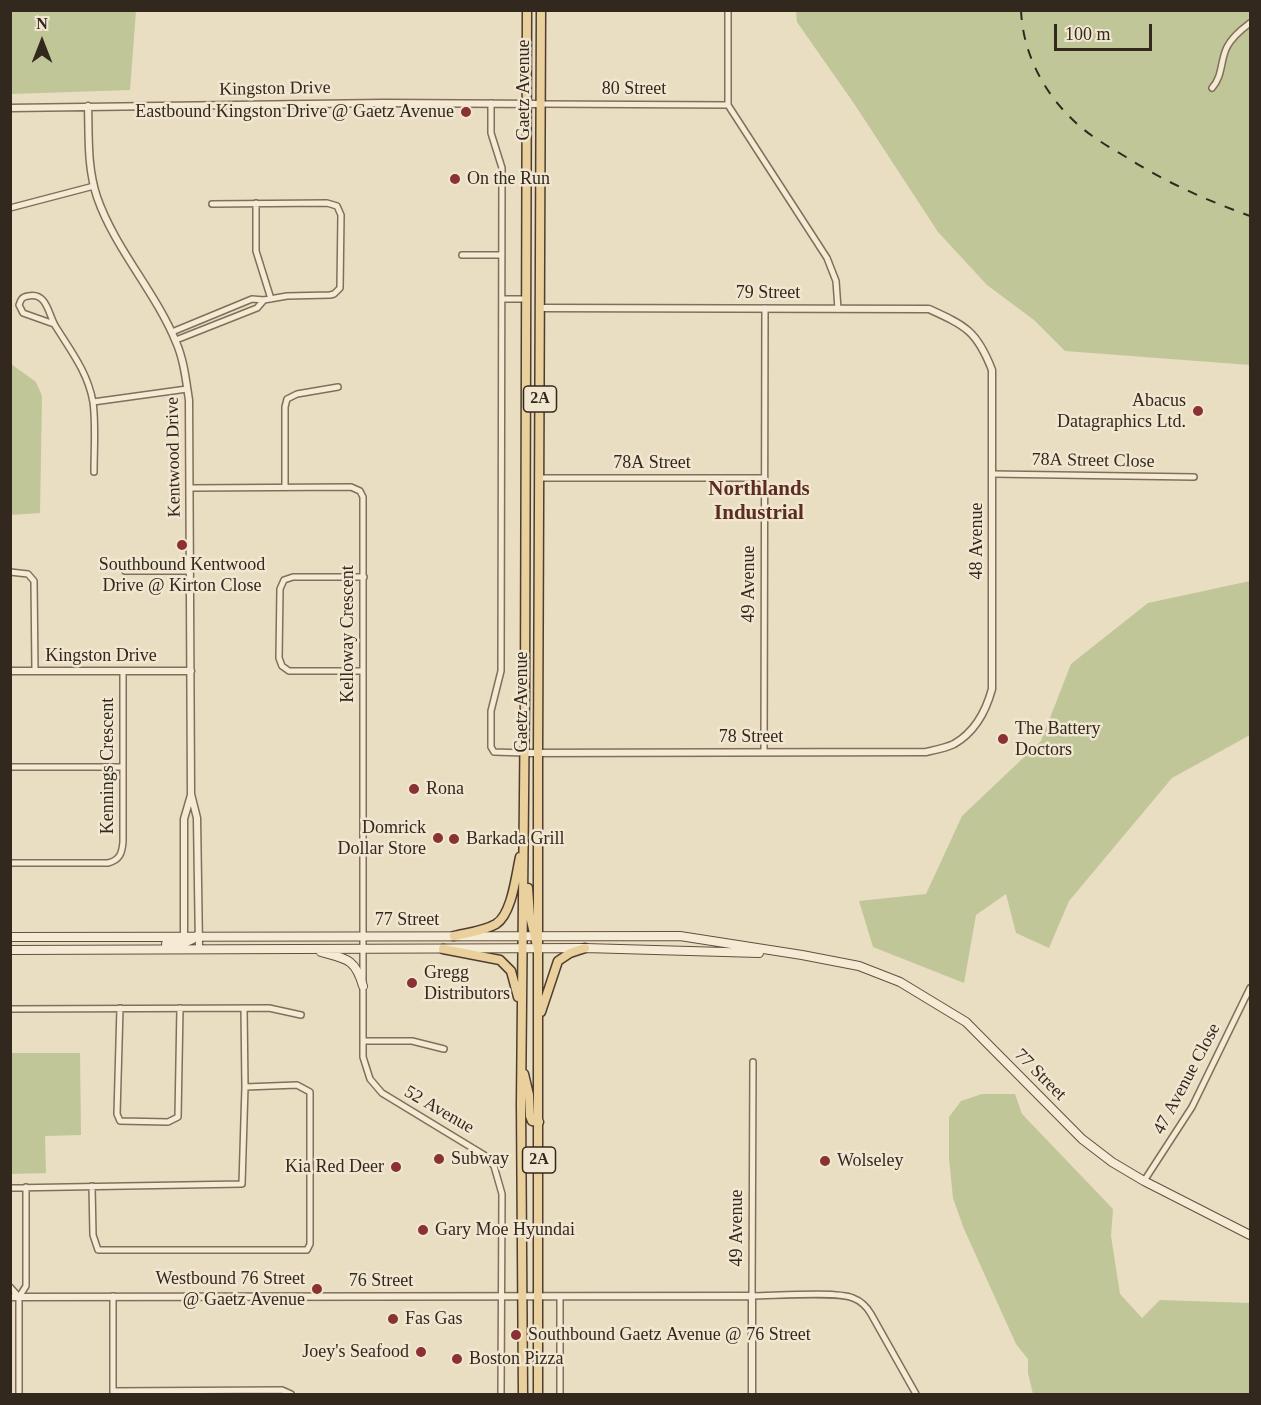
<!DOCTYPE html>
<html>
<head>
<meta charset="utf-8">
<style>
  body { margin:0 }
  #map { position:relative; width:1261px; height:1405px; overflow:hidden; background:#e9ddc2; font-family:"Times New Roman",serif }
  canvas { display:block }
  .frame { position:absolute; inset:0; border:12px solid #33281e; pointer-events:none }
  .north { position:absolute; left:12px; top:12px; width:60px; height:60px; -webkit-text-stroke:4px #f1e7d1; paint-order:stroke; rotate:0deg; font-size:16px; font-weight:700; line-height:24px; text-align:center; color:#33281e }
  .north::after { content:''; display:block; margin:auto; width:21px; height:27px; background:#33281e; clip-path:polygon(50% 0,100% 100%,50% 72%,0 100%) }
  .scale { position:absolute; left:1054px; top:24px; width:98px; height:27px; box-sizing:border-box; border:3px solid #33281e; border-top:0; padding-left:8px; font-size:18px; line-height:21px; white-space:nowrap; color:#33281e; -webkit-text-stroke:4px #f1e7d1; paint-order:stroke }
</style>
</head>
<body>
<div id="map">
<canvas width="1261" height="1405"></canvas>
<div class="frame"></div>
<div class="north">N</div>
<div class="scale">100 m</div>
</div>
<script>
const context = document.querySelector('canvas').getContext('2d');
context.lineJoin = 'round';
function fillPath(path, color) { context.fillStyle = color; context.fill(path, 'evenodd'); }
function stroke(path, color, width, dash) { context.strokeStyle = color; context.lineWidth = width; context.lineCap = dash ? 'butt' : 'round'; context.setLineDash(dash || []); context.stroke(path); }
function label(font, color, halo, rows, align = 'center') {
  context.font = font + ' "Times New Roman",serif'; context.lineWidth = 5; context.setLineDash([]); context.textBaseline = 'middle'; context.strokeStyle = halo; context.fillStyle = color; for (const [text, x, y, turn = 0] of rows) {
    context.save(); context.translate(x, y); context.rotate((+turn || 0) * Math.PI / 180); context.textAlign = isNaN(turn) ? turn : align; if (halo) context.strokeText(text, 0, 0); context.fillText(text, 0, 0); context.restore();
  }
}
const green = new Path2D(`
  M 10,11 L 136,11 L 130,90 L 11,94 Z
  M 796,11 L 1250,11 L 1250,365 L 1065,351 L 1034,320 L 987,285 L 938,232 L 855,105 L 797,22 Z
  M 11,364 L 36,382 L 42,396 L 40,513 L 11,515 Z
  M 1250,581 L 1250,735 L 1172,778 L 1069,901 L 1049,948 L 1016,933 L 1006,894 L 976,915 L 964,983 L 873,947 L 859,901 L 926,894 L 962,816 L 1041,741 L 1071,664 L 1148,603 Z
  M 11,1053 L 80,1053 L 81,1135 L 45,1136 L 46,1173 L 11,1174 Z
  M 982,1094 L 1015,1094 L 1022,1114 L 1113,1209 L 1111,1236 L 1120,1294 L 1142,1318 L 1160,1300 L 1250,1303 L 1250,1394 L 1033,1394 L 1028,1373 L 1028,1359 L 1016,1344 L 964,1229 L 953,1198 L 949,1159 L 949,1117 L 961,1101 Z`);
const minor = new Path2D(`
  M 728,10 L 728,105 L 827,258 L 836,281 L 838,309
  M 1212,88 C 1223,76 1220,61 1227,47 C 1232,37 1242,29 1250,23
  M 491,103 L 491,133 L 502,168 L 501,671 L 491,711 L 491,747 L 494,752 L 525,753
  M 540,104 L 728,105
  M 256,203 L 256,251 L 271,299
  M 10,208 L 94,186
  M 462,255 L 502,255
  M 502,299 L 526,299
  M 54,324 L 23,313 L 19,305 C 21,299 22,297 28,296 C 48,292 48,315 56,327 C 71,351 88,373 93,402 C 96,424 94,449 94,472
  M 172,332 L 252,299 L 264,300 L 287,296 L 330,295 L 334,294 L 340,288 L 341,215 L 337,206 L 327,203 L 212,204
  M 176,340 L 257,308 L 264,300
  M 93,402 L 187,389
  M 992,474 L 1194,477
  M 540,478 L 764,478
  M 285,487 L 285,407 L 287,399 L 297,394 L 338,387
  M 190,488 L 351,487 L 360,491 L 363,497 L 363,1057 L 370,1079 L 382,1093 L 484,1155 L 494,1166 L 502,1194 L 501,1394
  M 125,571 L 190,571
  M 10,572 L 28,574 L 34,581 L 35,671
  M 363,671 L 289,671 L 282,666 L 279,658 L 280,589 L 284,580 L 293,577 L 364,577
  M 764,752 L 765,308
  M 10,767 L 122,767
  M 10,863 L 108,863 C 120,860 122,853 123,842 L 123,671
  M 120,1008 L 117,1114 L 120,1121 L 168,1122 L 178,1117 L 180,1008
  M 10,1009 L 269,1008 L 301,1015
  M 363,1041 L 412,1041 L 444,1049
  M 753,1062 L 752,1296 C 773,1296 837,1291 853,1298 C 861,1301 867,1307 871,1314 L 916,1394
  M 1144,1181 L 1192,1107 L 1250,988
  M 92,1186 L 93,1235 L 98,1250 L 307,1250 L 310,1244 L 310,1092 L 297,1085 L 245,1087
  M 10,1188 L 242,1184 L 245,1087 L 244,1008
  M 10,1287 L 19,1297
  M 19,1297 L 26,1286 L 26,1187
  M 19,1297 L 19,1394
  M 560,1297 L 560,1394
  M 113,1391 L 282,1390 L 291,1394
  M 113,1393 L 113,1296`);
const tertiary = new Path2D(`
  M 88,106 C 89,136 87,167 97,197 C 115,249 155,291 176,342 C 184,360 186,381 189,400 L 191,794 L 197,818 L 199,948
  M 10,108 L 384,103 L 540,104
  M 10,671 L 191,671
  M 525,753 L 926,752 C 935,750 946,748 954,744 C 975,732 986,711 992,689 L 992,370 C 977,331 966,326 929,309 L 540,308
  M 184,940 L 184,819 L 191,795
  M 10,1297 L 752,1296 L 752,1394`);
const secondary = new Path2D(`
  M 10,937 L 680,936 L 802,955 L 859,966 L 900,982 L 966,1022 L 1082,1139 L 1112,1162 L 1144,1181 L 1250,1235
  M 166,944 C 177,943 188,944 197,936
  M 10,950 L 585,948 L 759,953
  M 321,952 C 346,959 355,958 363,986`);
const primary = new Path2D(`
  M 528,888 L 530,916 L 537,946
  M 454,936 C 467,933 484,931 496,924 C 512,914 516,875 520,857
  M 443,949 L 500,960 L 511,971 L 518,997
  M 541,1012 L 558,961 L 570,953 L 585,948
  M 524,1074 L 529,1095 L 530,1116 L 532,1121 L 539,1122
  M 523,1394 L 521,1104 L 525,694 L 527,10
  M 538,1394 L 538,753 L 541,10`);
const rail = new Path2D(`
  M 1021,10 C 1023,60 1051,106 1091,135 C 1102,143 1114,150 1126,157 C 1165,182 1206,200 1250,216`);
const markers = [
  [466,112,6,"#8a3133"],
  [455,179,6,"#8a3133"],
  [1198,411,6,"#8a3133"],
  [182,545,6,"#8a3133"],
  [1003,739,6,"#8a3133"],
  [414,789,6,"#8a3133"],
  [438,838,6,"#8a3133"],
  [454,839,6,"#8a3133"],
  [412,983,6,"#8a3133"],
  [439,1159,6,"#8a3133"],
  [825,1161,6,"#8a3133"],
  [396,1167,6,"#8a3133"],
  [423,1230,6,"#8a3133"],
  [317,1289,6,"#8a3133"],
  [393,1319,6,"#8a3133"],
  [516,1335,6,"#8a3133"],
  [421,1352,6,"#8a3133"],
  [457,1359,6,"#8a3133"]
];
const shields = [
  [540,399,33],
  [539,1160,33]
];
const shieldNames = [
  ["2A",540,399],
  ["2A",539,1160]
];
const streetNames = [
  ["Kingston Drive",275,89,-1],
  ["80 Street",634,89],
  ["Gaetz Avenue",524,90,-90],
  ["79 Street",768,293],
  ["Kentwood Drive",174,457,-91],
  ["78A Street Close",1093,461,1],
  ["78A Street",652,463],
  ["48 Avenue",977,541,-90],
  ["49 Avenue",749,584,-90],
  ["Kelloway Crescent",348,634,-90],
  ["Kingston Drive",101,656],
  ["Gaetz Avenue",522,702,-90],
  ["78 Street",751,737],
  ["Kennings Crescent",108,766,-90],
  ["77 Street",407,920],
  ["77 Street",1040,1075,45],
  ["47 Avenue Close",1187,1079,-62],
  ["52 Avenue",439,1110,30],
  ["49 Avenue",737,1228,-90],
  ["76 Street",381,1281]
];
const poiNames = [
  ["Eastbound Kingston Drive @ Gaetz Avenue",454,112,"right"],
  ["On the Run",467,179],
  ["Abacus",1186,401,"right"],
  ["Datagraphics Ltd.",1186,422,"right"],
  ["Southbound Kentwood",182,565,"center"],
  ["Drive @ Kirton Close",182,586,"center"],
  ["The Battery",1015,729],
  ["Doctors",1015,750],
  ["Rona",426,789],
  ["Domrick",426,828,"right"],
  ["Dollar Store",426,849,"right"],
  ["Barkada Grill",466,839],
  ["Gregg",424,973],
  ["Distributors",424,994],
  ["Subway",451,1159],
  ["Wolseley",837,1161],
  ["Kia Red Deer",384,1167,"right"],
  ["Gary Moe Hyundai",435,1230],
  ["Westbound 76 Street",305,1279,"right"],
  ["@ Gaetz Avenue",305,1300,"right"],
  ["Fas Gas",405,1319],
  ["Southbound Gaetz Avenue @ 76 Street",528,1335],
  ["Joey's Seafood",409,1352,"right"],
  ["Boston Pizza",469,1359]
];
const quarterNames = [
  ["Northlands",759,490],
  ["Industrial",759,514]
];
fillPath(green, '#c1c698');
stroke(minor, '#816f5b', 8);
stroke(tertiary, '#816f5b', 9);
stroke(secondary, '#63503e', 10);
stroke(primary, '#4f3e2f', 11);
stroke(minor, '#f5ebd5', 5);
stroke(tertiary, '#f5ebd5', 6);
stroke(secondary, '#f5ebd5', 8);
stroke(primary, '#e9d09d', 8);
stroke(rail, '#33281e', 2, [10, 10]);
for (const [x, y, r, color] of markers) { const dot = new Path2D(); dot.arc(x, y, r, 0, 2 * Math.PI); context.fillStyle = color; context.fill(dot); stroke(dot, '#f1e7d1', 2); }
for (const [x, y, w] of shields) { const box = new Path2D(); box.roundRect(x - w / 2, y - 13, w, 26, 4.5); context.fillStyle = '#f1e7d1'; context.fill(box); stroke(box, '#33281e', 1.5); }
label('bold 16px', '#33281e', null, shieldNames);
label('18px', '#33281e', '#f1e7d1', streetNames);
label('18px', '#33281e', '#f1e7d1', poiNames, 'left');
label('bold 21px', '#5b2c21', '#f1e7d1', quarterNames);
</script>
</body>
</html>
